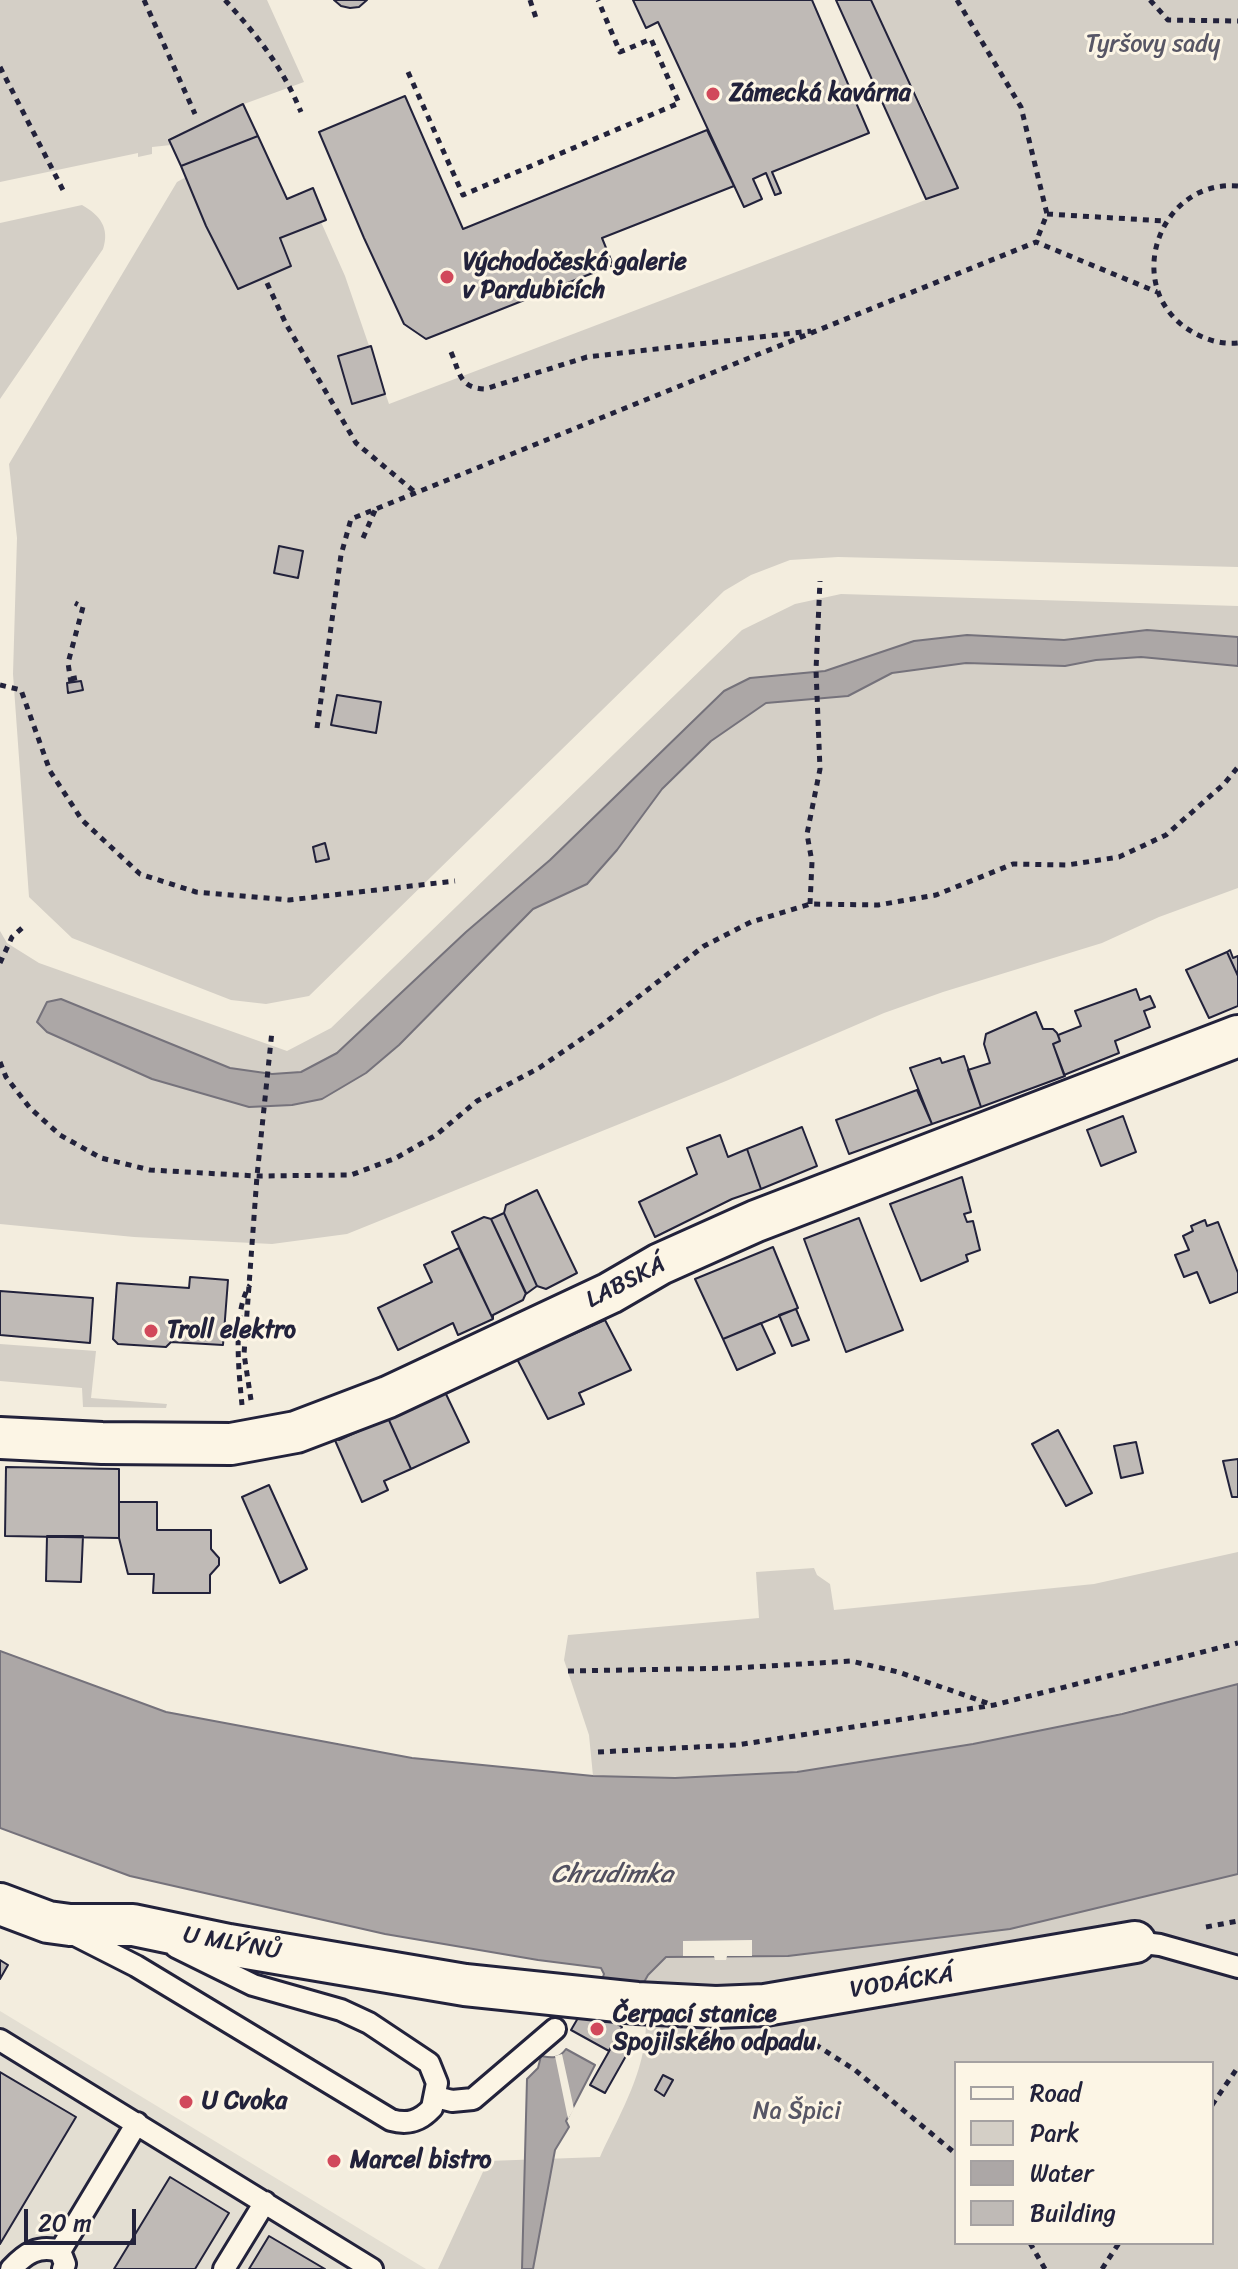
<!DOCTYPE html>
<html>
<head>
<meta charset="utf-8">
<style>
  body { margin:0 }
  #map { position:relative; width:1238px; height:2269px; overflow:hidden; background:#f3edde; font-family:Sriracha,sans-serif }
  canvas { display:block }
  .legend { position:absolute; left:954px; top:2061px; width:260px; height:184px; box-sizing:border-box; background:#fcf5e5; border:2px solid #a5a1a1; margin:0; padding:10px 14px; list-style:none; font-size:24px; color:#22223b }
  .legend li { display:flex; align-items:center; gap:16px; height:40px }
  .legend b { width:40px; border:2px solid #a5a1a1 }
  .scale { position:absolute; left:24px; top:2209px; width:112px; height:36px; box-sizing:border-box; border:4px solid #22223b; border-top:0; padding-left:10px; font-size:24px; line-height:28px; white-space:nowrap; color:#22223b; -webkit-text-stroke:6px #fcf5e5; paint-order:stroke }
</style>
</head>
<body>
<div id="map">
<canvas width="1238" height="2269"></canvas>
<ul class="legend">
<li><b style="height:10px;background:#fcf5e5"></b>Road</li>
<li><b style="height:22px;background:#d4cfc6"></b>Park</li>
<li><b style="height:22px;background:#aca7a6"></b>Water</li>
<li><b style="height:22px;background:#bfbab6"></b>Building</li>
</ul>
<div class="scale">20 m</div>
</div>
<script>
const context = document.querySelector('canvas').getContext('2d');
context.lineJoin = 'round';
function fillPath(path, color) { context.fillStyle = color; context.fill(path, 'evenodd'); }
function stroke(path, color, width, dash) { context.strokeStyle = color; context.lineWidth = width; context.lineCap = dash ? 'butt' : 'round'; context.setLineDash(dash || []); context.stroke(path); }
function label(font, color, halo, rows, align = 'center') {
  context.font = font + ' Sriracha,sans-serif'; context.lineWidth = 6; context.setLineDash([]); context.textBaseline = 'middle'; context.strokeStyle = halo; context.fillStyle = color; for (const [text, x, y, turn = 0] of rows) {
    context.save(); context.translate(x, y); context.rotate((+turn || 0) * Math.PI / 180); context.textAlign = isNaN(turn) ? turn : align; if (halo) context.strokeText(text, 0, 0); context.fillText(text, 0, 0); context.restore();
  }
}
const built = new Path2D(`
  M 0,2011 L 426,2269 L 0,2269 Z`);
const green = new Path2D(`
  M 0,0 L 267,0 L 304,82 L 244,104 L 287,199 L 313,188 L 326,220 L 321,222 L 345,276 L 389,404 L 957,188 L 926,115 L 871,0 L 1238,0 L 1238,567 L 838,557 L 790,560 L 751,575 L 724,591 L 309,996 L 266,1004 L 231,1000 L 72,938 L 29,897 L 13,674 L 17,538 L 9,464 L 177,182 L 186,177 L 171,145 L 152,147 L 152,154 L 138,157 L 138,153 L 0,182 Z
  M 82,205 C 100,215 110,228 103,249 L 0,399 L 0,223 Z
  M 841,594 L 1238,606 L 1238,888 L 1159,917 L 1102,943 L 943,992 L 884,1013 L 726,1081 L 347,1234 L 272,1244 L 134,1237 L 0,1224 L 0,931 L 7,943 L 39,963 L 287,1051 L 331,1028 L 742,630 L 795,604 Z
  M 0,1344 L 96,1351 L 91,1398 L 167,1404 L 166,1408 L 83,1407 L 82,1388 L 0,1381 Z
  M 1238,1552 L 1238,1684 C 1094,1721 947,1754 799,1771 C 731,1779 661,1778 593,1776 L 589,1735 L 564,1660 L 568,1635 L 759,1618 L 756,1572 L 814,1568 L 817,1575 L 830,1584 L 834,1610 L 1094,1584 Z
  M 1238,1874 L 1238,2269 L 438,2269 L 488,2161 L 600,2157 C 625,2103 660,2048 640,1988 L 656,1964 L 666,1957 L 788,1956 L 1010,1929 ZM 956,2063 L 1212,2063 L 1212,2243 L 956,2243 Z`);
const water = new Path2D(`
  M 1147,630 L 1238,637 L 1238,666 L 1141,657 L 1096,660 L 1065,666 L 966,663 L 892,673 L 848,696 L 766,703 L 711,741 L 662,789 L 617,850 L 587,884 L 533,909 L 399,1045 L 366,1073 L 322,1099 L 292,1105 L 249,1107 L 152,1079 L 47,1032 L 37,1022 L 47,1002 L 61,999 L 230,1068 L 272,1074 L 301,1072 L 337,1053 L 466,932 L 550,860 L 724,691 L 750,678 L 825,671 L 914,641 L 967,635 L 1064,640 Z
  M 0,1651 L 166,1712 L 412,1758 L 593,1776 L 675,1778 L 797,1772 L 973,1744 L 1122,1714 L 1238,1684 L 1238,1874 L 1010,1929 L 788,1956 L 666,1957 L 648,1975 L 620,2025 L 591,2010 L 604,1974 L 601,1968 L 538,1960 L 385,1934 L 130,1876 L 0,1828 Z
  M 566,2049 L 595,2065 L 566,2121 L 569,2127 L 555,2150 L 533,2269 L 522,2269 L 527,2079 L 538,2068 L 541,2056 C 552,2058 559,2059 566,2049 Z`);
const pier = new Path2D(`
  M 752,1940 L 752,1956 L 727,1956 L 726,1960 L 715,1960 L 714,1956 L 683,1956 L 683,1941 Z
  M 562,2054 L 574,2109 L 568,2119 L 555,2056 Z`);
const building = new Path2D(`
  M 334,0 L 367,0 L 359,7 L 350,8 L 341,6 Z
  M 633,0 L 812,0 L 869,133 L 772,172 L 781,193 L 775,195 L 766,173 L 753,179 L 762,199 L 744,207 L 658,22 L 646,28 Z
  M 836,0 L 871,0 L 958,188 L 926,199 Z
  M 405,96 L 463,229 L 707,130 L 734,186 L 602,238 L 613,265 L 426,339 L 404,324 L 364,238 L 319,132 Z
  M 243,104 L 258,136 L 181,166 L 169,140 Z
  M 258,136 L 287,199 L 313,188 L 326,220 L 280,238 L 291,266 L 238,289 L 206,226 L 181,166 Z
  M 371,346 L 385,394 L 352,404 L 338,356 Z
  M 279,546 L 303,551 L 298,578 L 274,573 Z
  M 81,681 L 83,690 L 68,693 L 67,683 Z
  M 337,695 L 381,702 L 376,733 L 331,725 Z
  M 325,843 L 329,859 L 316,862 L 313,847 Z
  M 1230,950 L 1233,958 L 1238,956 L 1238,976 L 1227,952 Z
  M 1227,952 L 1238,976 L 1238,1006 L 1209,1018 L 1186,970 Z
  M 1136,989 L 1140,1000 L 1150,996 L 1155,1007 L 1144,1011 L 1150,1027 L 1115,1041 L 1119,1053 L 1064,1075 L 1053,1044 L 1060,1041 L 1058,1035 L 1081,1026 L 1075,1011 Z
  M 1036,1012 L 1043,1029 L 1053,1029 L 1057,1033 L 1060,1041 L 1053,1044 L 1065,1076 L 981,1107 L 968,1070 L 990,1063 L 984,1044 L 986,1034 Z
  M 964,1056 L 981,1107 L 932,1124 L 910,1068 L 940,1058 L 942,1063 Z
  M 917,1090 L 932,1124 L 849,1154 L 836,1120 Z
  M 1123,1116 L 1136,1152 L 1101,1166 L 1087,1130 Z
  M 802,1127 L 817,1166 L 761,1189 L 747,1149 Z
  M 720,1135 L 728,1157 L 747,1149 L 761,1189 L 732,1199 L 655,1237 L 639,1202 L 697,1174 L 687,1148 Z
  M 962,1177 L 971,1212 L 964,1214 L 967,1222 L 973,1221 L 980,1250 L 966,1255 L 968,1261 L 921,1281 L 890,1204 Z
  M 537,1190 L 577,1273 L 546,1289 L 537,1286 L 504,1213 L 506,1205 Z
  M 504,1213 L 537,1286 L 526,1294 L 491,1219 Z
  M 484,1217 L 491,1219 L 526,1293 L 523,1300 L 493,1315 L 493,1319 L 452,1232 Z
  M 859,1218 L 903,1330 L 846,1352 L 804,1239 Z
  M 1205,1220 L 1207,1226 L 1218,1222 L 1238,1273 L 1238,1292 L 1210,1303 L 1197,1272 L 1184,1277 L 1175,1255 L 1189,1250 L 1183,1236 L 1193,1231 L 1191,1226 Z
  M 773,1247 L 798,1308 L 723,1339 L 695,1279 Z
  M 459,1248 L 493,1319 L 458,1335 L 453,1323 L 398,1350 L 378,1308 L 432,1282 L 424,1265 Z
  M 190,1277 L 228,1280 L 223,1345 L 171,1342 L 166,1347 L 118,1344 L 113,1339 L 117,1283 L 189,1288 Z
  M 0,1291 L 93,1298 L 90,1343 L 0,1335 Z
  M 796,1309 L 809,1340 L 792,1346 L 779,1315 Z
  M 605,1320 L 631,1370 L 579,1393 L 584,1404 L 548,1419 L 517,1359 Z
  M 761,1323 L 775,1353 L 737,1370 L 723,1339 Z
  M 445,1392 L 469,1442 L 411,1469 L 388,1418 Z
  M 388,1418 L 411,1469 L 384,1481 L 388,1490 L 362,1502 L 334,1438 L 339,1440 Z
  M 1058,1430 L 1092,1493 L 1066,1506 L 1032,1444 Z
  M 1136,1442 L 1143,1473 L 1121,1478 L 1114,1446 Z
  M 1238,1459 L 1238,1497 L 1232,1497 L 1223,1461 Z
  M 6,1467 L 119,1469 L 119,1538 L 5,1536 Z
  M 269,1485 L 307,1569 L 280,1583 L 242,1497 Z
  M 119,1502 L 157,1502 L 157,1530 L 211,1530 L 211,1549 L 219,1558 L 219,1565 L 210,1575 L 210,1593 L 153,1593 L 154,1574 L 128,1574 L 119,1538 Z
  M 47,1536 L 83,1536 L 81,1582 L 46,1581 Z
  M 0,1960 L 8,1965 L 0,1979 Z
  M 585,2006 L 622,2027 L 609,2051 L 571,2030 Z
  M 620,2032 L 635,2040 L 605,2093 L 590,2085 Z
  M 0,2072 L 76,2117 L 0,2244 Z
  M 663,2075 L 673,2080 L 664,2096 L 655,2090 Z
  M 170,2177 L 229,2213 L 195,2269 L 114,2269 Z
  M 269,2236 L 325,2269 L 249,2269 Z`);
const path = new Path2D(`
  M 144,0 L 195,114
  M 225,0 C 257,35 283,68 301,112
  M 530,0 L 537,21
  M 957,0 L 1021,107 L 1047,214 L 1036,242
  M 1150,0 L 1168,20 L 1238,21
  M 0,67 L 65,194
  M 408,72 L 463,195 L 679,103 L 651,39 L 620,52 L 598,0
  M 1238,186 C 1161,179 1122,283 1186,328 C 1201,338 1219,345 1238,343
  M 1047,214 L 1165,221
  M 267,283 L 286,324 L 356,443 L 416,493
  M 451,352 C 460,373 459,388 485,389 L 587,357 L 811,331
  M 363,538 L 376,508
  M 71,679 L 81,677
  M 71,683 L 68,663 L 83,607 L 75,603
  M 0,685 L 21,690 L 50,771 L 82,820 L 140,874 L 196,892 L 289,900 L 455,881
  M 317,728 L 341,555 L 351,519 L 1036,242 L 1157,292
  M 810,904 L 812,862 L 807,834 L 820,769 L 816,670 L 820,581
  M 0,963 L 12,937 L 22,928
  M 0,1062 L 6,1077 L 30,1108 L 60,1135 L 101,1158 L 150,1170 L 257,1176 L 351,1175 L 396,1158 L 436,1135 L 477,1101 L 539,1068 L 602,1025 L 704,946 L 751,922 L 810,904 L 878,905 L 936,895 L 1013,864 L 1067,865 L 1119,857 L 1166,835 L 1224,784 L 1238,767
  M 251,1400 L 244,1354 L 257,1176 L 272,1031
  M 242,1405 C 239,1374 232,1311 250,1285
  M 568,1671 L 735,1668 L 851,1661 L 898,1672 L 993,1705
  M 598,1752 L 737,1745 L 994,1705 L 1238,1643
  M 1206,1927 L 1238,1921
  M 805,2038 L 855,2070 L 956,2154
  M 1212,2105 L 1238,2067
  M 1030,2243 L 1045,2269
  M 1102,2269 L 1119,2243`);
const service = new Path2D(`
  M 73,1934 L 136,1966 L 391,2120 C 408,2125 420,2121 432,2108 L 437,2083 L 429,2063 L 369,2023 L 341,2010 L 253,1985 L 176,1947
  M 1135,1942 L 1160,1945 L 1238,1967
  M 0,2040 L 372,2269
  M 436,2097 L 452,2101 L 473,2099 L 555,2029
  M 60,2251 L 137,2123
  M 11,2269 C 26,2253 38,2245 60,2251 L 65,2264 L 63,2269
  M 224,2269 L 265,2202`);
const minor = new Path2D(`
  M 0,1438 L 102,1443 L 231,1444 L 296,1432 L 388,1397 L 610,1293 L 660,1264 L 756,1221 L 1238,1036
  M 0,1904 L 48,1922 L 70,1925 L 133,1925 L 229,1945 L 465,1985 L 637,2003 L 716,2007 L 765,2005 L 1135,1942`);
const markers = [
  [713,94,8,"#d1495b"],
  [447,277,8,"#d1495b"],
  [151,1331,8,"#d1495b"],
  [597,2029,8,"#d1495b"],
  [186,2102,8,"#d1495b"],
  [334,2161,8,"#d1495b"]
];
const parkNames = [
  ["Tyršovy sady",1153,45],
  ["Na Špici",797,2112]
];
const poiNames = [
  ["Zámecká kavárna",729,94],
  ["Východočeská galerie",463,263],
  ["v Pardubicích",463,291],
  ["Troll elektro",167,1331],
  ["Čerpací stanice",613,2015],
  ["Spojilského odpadu",613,2043],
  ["U Cvoka",202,2102],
  ["Marcel bistro",350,2161]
];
const streetNames = [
  ["LABSKÁ",626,1283,-27],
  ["U MLÝNŮ",232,1944,10],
  ["VODÁCKÁ",902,1983,-9]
];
const waterNames = [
  ["Chrudimka",612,1875]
];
fillPath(built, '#e3ded2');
fillPath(green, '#d4cfc6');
fillPath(water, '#aca7a6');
stroke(water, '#75727b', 2);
fillPath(pier, '#f3edde');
fillPath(building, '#bfbab6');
stroke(building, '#22223b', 2);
stroke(service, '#22223b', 26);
stroke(minor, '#22223b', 46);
stroke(path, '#22223b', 5, [6, 6]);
stroke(service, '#fcf5e5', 20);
stroke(minor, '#fcf5e5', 40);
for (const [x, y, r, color] of markers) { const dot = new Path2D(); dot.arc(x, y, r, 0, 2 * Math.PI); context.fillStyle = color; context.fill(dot); stroke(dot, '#fcf5e5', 3); }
label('24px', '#575665', '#fcf5e5', parkNames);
label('bold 24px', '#22223b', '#fcf5e5', poiNames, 'left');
label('24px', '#22223b', '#fcf5e5', streetNames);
label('italic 26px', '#525160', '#fcf5e5', waterNames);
</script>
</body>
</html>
